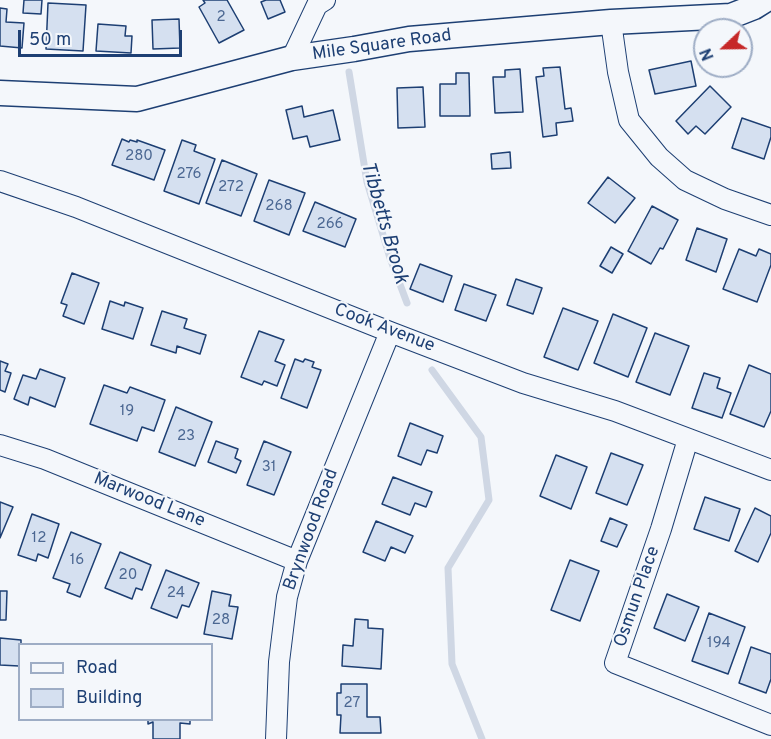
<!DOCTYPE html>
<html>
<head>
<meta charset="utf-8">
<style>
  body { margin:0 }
  #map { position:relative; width:771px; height:739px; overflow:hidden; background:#f4f7fb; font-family:Overpass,sans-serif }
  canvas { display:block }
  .legend { position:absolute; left:18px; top:643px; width:195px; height:78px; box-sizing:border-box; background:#f4f7fb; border:2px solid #9eadc5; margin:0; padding:8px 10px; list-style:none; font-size:18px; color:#1d3f73 }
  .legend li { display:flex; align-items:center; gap:12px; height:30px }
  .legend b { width:30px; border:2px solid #9eadc5 }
  .north { position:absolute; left:693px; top:18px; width:60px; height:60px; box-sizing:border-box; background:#f4f7fb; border:2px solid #9eadc5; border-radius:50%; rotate:248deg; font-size:16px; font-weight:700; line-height:24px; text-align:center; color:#1d3f73 }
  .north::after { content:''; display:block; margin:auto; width:21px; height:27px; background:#c62828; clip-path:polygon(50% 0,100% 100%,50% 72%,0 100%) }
  .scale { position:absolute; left:18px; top:30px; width:164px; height:27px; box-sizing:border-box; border:3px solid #1d3f73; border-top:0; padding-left:8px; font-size:18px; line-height:21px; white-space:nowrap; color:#1d3f73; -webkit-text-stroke:4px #f4f7fb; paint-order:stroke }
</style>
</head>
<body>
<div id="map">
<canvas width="771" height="739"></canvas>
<ul class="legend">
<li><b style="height:8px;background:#f4f7fb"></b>Road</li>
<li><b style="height:16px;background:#d5e0f0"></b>Building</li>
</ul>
<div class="north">N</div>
<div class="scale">50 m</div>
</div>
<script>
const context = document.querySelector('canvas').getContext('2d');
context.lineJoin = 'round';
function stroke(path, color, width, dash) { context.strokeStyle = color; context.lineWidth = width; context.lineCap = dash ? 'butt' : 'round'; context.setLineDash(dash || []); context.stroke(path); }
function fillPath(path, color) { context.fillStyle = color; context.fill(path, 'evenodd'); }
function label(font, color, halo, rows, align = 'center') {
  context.font = font + ' Overpass,sans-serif'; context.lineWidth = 4.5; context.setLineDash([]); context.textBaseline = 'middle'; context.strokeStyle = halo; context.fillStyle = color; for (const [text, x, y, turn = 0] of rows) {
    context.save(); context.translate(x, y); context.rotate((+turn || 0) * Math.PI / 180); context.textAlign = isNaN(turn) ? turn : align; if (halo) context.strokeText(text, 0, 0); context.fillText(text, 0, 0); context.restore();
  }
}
const stream = new Path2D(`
  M 349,72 L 367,182 L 390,258 L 407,303
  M 432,370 L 481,437 L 489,500 L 448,568 L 452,664 L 482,739`);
const building = new Path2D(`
  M 24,0 L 42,0 L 41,14 L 23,13 Z
  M 203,0 L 227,0 L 244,30 L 219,43 L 199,7 L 205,3 Z
  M 266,0 L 280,0 L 285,12 L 268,19 L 261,2 Z
  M 48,3 L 86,5 L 83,51 L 46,49 Z
  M 0,8 L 7,9 L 6,22 L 24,23 L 22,48 L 0,46 Z
  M 179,19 L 180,48 L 153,49 L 152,20 Z
  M 98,24 L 126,26 L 125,36 L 132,36 L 131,53 L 96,51 Z
  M 691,61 L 696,86 L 655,94 L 649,70 Z
  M 560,67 L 565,109 L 571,108 L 573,121 L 556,123 L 557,135 L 543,137 L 536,77 L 544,76 L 543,68 Z
  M 520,69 L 523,112 L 495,113 L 493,77 L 505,77 L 505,70 Z
  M 456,73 L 469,73 L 470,116 L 440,116 L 440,84 L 456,84 Z
  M 710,86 L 731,107 L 705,134 L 696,126 L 688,134 L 676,121 Z
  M 423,87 L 425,127 L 398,128 L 397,88 Z
  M 302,106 L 304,117 L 333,110 L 340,140 L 310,147 L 307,136 L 293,139 L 286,110 Z
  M 742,118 L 771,128 L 771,137 L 764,159 L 732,148 Z
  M 122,139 L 129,142 L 130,140 L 137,142 L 137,140 L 165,150 L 154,180 L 112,165 Z
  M 182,140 L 196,145 L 194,151 L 215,159 L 199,204 L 164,191 Z
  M 510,152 L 511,168 L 492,169 L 491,154 Z
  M 222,160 L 257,174 L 241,216 L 206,203 Z
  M 608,177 L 635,198 L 615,223 L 588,203 Z
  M 269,180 L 305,193 L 289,235 L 254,221 Z
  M 315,202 L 356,219 L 345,247 L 303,231 Z
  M 652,206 L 678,220 L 663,249 L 660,248 L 651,264 L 628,251 Z
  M 697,228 L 727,239 L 716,272 L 686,260 Z
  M 611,247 L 623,254 L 612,273 L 600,266 Z
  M 739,249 L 756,256 L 759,249 L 771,254 L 771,265 L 757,302 L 723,289 Z
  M 420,264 L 452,276 L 443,302 L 410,289 Z
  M 72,273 L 99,283 L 84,324 L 63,316 L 67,305 L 61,303 Z
  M 516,279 L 542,288 L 533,314 L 507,305 Z
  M 464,284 L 496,295 L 486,321 L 455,310 Z
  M 110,301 L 124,306 L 125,302 L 143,308 L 133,339 L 102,329 Z
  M 563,308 L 598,321 L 578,370 L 544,357 Z
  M 162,311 L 187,319 L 184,328 L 206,335 L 200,354 L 177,346 L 176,353 L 151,345 Z
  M 613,314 L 647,328 L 628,377 L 594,363 Z
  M 259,331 L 284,340 L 275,361 L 285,365 L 277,386 L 264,381 L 262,385 L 241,377 Z
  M 655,333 L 689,346 L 670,395 L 636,382 Z
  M 295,359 L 303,362 L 305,359 L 314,362 L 312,367 L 321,370 L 307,408 L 281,398 Z
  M 0,361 L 8,364 L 5,371 L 11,373 L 5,392 L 0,390 Z
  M 749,365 L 771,374 L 771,411 L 764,427 L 730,414 Z
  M 40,369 L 65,378 L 55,407 L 30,397 L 28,405 L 14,399 L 23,375 L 36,379 Z
  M 704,373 L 720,378 L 717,388 L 731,393 L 722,418 L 692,408 Z
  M 104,385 L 127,393 L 130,387 L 165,400 L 154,431 L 142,427 L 137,441 L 90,424 Z
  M 176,407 L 212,422 L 195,466 L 159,452 Z
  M 410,423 L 443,436 L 437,453 L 427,450 L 421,465 L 398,456 Z
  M 216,441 L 238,449 L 235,458 L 241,461 L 236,473 L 208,462 Z
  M 264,441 L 291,452 L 274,495 L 247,485 Z
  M 611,453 L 643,465 L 627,505 L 596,493 Z
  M 556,455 L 587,467 L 571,509 L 540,496 Z
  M 393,477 L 432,492 L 426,507 L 415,503 L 410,515 L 382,504 Z
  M 705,497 L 740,509 L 729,541 L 694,529 Z
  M 0,502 L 13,507 L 0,538 Z
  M 755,508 L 771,516 L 771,533 L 758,562 L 735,551 Z
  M 32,514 L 59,524 L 48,558 L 38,554 L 36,561 L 18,555 Z
  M 610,518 L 627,525 L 617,547 L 601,541 Z
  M 376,521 L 413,536 L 405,553 L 391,547 L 385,561 L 363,552 Z
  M 71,532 L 101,544 L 80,597 L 67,592 L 70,584 L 53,578 Z
  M 120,552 L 151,565 L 142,590 L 136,588 L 132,599 L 105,588 Z
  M 570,560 L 599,571 L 580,621 L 551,610 Z
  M 166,570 L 199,583 L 189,607 L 182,605 L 177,618 L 151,608 Z
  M 0,591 L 7,591 L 6,620 L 0,620 Z
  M 212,591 L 231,595 L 229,606 L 238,607 L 232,639 L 204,634 Z
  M 667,594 L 699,607 L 685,641 L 654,628 Z
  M 709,613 L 745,627 L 728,674 L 692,661 Z
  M 355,619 L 368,620 L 368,628 L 383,629 L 381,669 L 342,666 L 343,645 L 353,646 Z
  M 0,638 L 21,640 L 21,644 L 20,644 L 19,666 L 0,665 Z
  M 751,647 L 771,654 L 771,679 L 766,693 L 739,683 Z
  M 341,684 L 367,684 L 367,717 L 380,717 L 381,733 L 340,733 L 341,715 L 337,715 L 337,693 L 341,693 Z
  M 148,720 L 190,720 L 190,724 L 180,723 L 180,739 L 153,739 L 153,722 L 148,724 Z`);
const minor = new Path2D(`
  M 611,22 L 618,72 L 629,120 L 659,157 L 685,180 L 725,199 L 771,215
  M 292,58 L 317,5 L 325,0
  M 0,181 L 76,207 L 390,332 L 523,383 L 615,411 L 771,470
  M 688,439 L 661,529 L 615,663 L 771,725
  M 0,445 L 45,459 L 297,561
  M 276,739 L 279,662 L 287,597 L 297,561 L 390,332`);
const tertiary = new Path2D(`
  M 0,93 L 137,99 L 292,58 L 354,49 L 409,39 L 611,22 L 731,16 L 754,7 L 765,0`);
const numberNames = [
  ["2",221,18],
  ["280",139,157],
  ["276",189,175],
  ["272",231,188],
  ["268",279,207],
  ["266",330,225],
  ["19",127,412],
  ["23",186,437],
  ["31",269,468],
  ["12",39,539],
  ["16",77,561],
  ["20",128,576],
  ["24",176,594],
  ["28",221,621],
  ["194",719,644],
  ["27",352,704]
];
const streetNames = [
  ["Mile Square Road",382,46,-8],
  ["Cook Avenue",384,329,21],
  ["Marwood Lane",149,501,22],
  ["Brynwood Road",312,530,-70],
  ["Osmun Place",638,597,-71]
];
const waterNames = [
  ["Tibbetts Brook",383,223,74]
];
stroke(stream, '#cfd7e4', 7);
fillPath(building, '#d5e0f0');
stroke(building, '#1d3f73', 1.5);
stroke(minor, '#1d3f73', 22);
stroke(tertiary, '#1d3f73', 27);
stroke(minor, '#f4f7fb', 20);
stroke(tertiary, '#f4f7fb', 24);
label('15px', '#4b6792', null, numberNames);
label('18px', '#1d3f73', '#f4f7fb', streetNames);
label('italic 20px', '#1d3f73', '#f4f7fb', waterNames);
</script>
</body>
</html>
